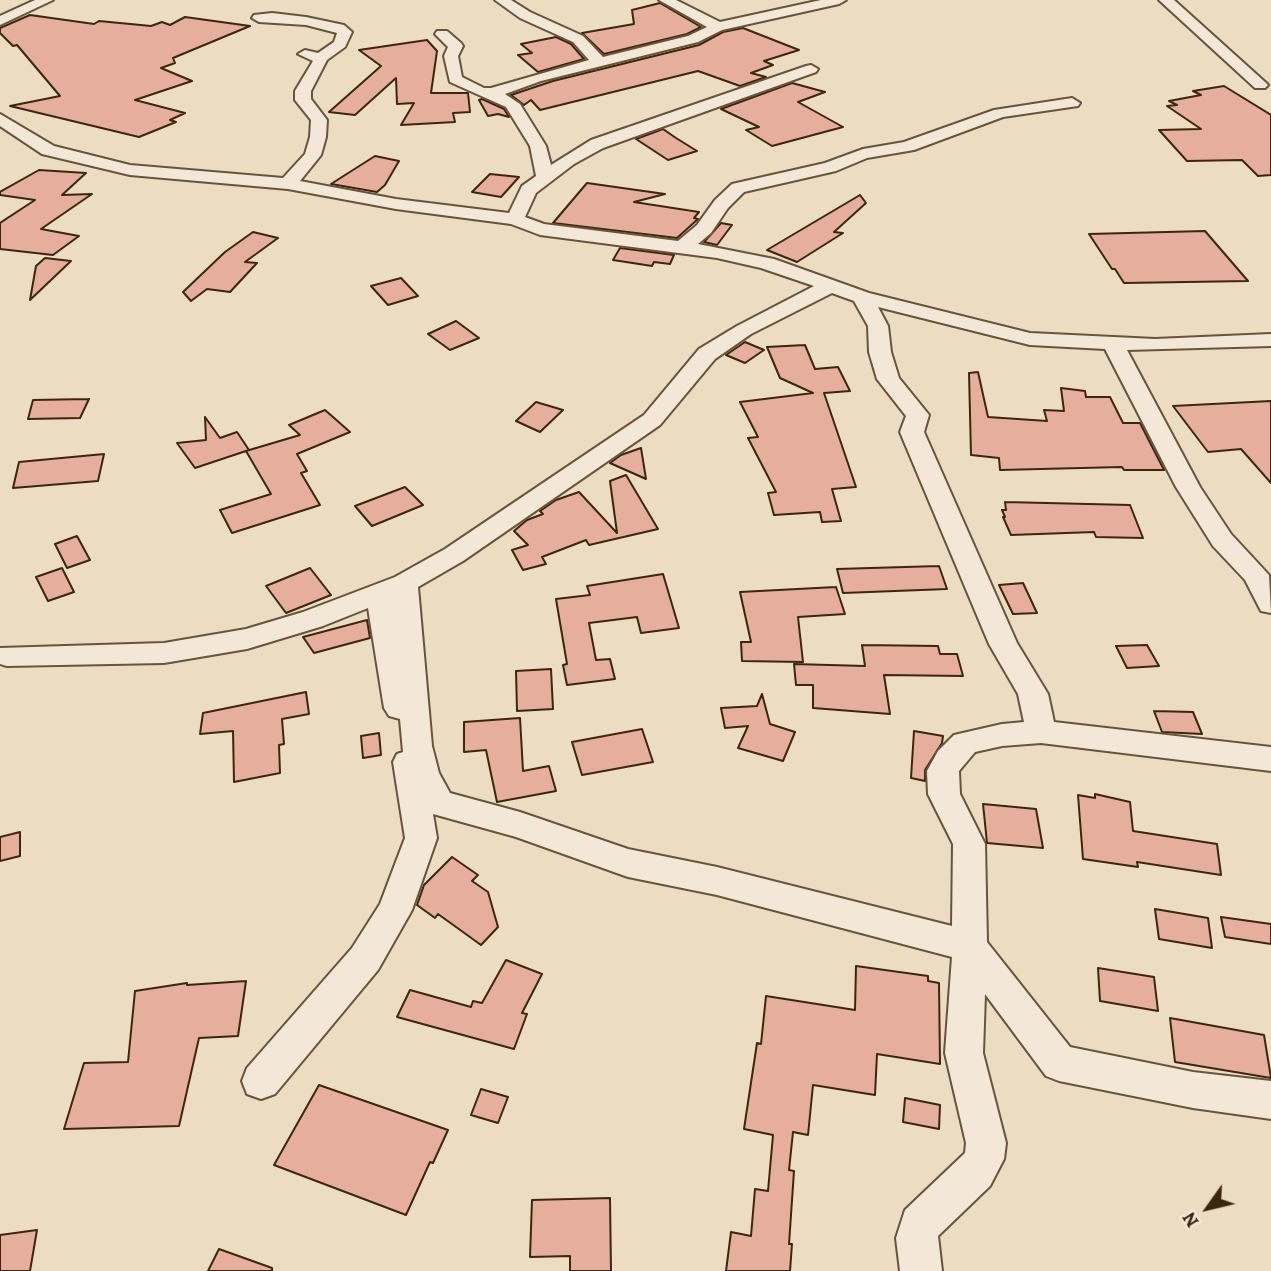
<!DOCTYPE html>
<style>
body{margin:0}
#map{position:relative;width:1271px;height:1271px;overflow:hidden;background:#ecdcc2;font-family:Alegreya,serif}
canvas{display:block}
.north{position:absolute;left:1173px;top:1173px;width:70px;height:70px;-webkit-text-stroke:5px #f3e8d7;paint-order:stroke;rotate:236deg;font-size:19px;font-weight:700;line-height:28px;text-align:center;color:#3c270d}
.north::after{content:'';display:block;margin:auto;width:24px;height:32px;background:#3c270d;clip-path:polygon(50% 0,100% 100%,50% 72%,0 100%)}
</style>
<div id="map">
<canvas width="1271" height="1271"></canvas>
<div class="north">N</div>
</div>
<script>
const context = document.querySelector('canvas').getContext('2d');
context.lineJoin = 'round';
function fill(path, color) { context.fillStyle = color; context.fill(path, 'evenodd'); }
const toPath = rows => new Path2D(rows.map(r => 'M' + r).join(''));
function trace(path, color, width, dash) { context.strokeStyle = color; context.lineWidth = width; context.lineCap = dash ? 'butt' : 'round'; context.setLineDash(dash || []); context.stroke(path); }
const building = toPath([
 [660,3,701,27,687,34,604,54,582,33,634,24,632,10,660,3],
 [30,15,94,24,99,21,151,26,162,22,170,25,185,17,250,26,173,58,175,63,161,68,192,81,135,100,185,113,170,120,176,122,139,137,10,106,60,96,17,45,13,46,0,33,0,28,30,15],
 [743,28,799,50,764,61,773,65,751,73,766,77,740,86,698,71,540,110,531,100,524,105,511,95,553,81,699,45,723,32,743,28],
 [556,37,571,44,584,59,538,72,518,55,532,53,521,44,556,37],
 [427,40,437,51,431,93,468,93,470,112,453,113,455,122,401,125,414,103,397,104,396,78,355,115,329,112,381,66,359,50,427,40],
 [792,83,825,92,798,102,843,127,772,146,746,130,759,127,721,109,792,83],
 [1224,86,1271,115,1271,175,1258,176,1242,160,1187,161,1159,130,1201,129,1167,106,1177,105,1169,101,1201,95,1193,91,1224,86],
 [482,99,504,109,509,117,498,114,488,116,479,100,482,99],
 [663,129,676,138,697,151,668,160,636,139,663,129],
 [375,156,399,161,385,185,377,192,331,184,375,156],
 [39,170,86,173,62,195,92,194,41,229,79,236,53,255,0,249,0,223,35,200,0,195,0,192,39,170],
 [490,174,519,177,501,197,472,192,490,174],
 [587,183,665,194,634,202,699,212,694,218,698,219,677,238,553,223,587,183],
 [860,195,866,203,834,232,843,233,797,262,767,250,860,195],
 [721,223,732,225,717,245,704,242,721,223],
 [1205,231,1248,281,1124,283,1115,269,1112,269,1089,234,1205,231],
 [253,232,278,238,245,262,257,263,230,292,207,289,191,301,183,292,225,252,253,232],
 [620,248,674,255,670,264,654,262,652,266,613,260,620,248],
 [45,258,71,261,30,300,36,266,45,258],
 [401,278,418,296,388,305,371,286,401,278],
 [456,321,479,338,450,350,428,334,456,321],
 [745,342,764,350,745,363,726,355,745,342],
 [805,345,815,369,838,367,850,391,824,393,856,487,832,489,841,521,822,522,820,512,774,515,768,493,776,492,748,438,758,437,740,402,813,393,780,378,767,347,805,345],
 [978,372,988,417,1047,421,1044,410,1064,411,1061,388,1085,391,1086,397,1110,397,1123,423,1140,423,1164,470,1124,470,1122,467,1000,470,999,458,971,455,969,373,978,372],
 [89,399,80,418,28,419,33,400,89,399],
 [1271,401,1271,483,1241,449,1208,452,1173,406,1271,401],
 [536,402,563,410,540,432,516,421,536,402],
 [325,410,350,432,297,454,307,471,301,473,320,505,232,533,220,510,271,494,246,451,300,435,289,425,325,410],
 [205,417,220,438,237,432,249,450,195,468,177,443,206,440,205,417],
 [641,448,646,479,610,463,621,455,641,448],
 [104,454,98,481,13,488,19,462,104,454],
 [626,475,658,529,589,545,586,540,542,557,546,564,523,570,512,550,528,545,514,531,527,520,543,514,540,511,556,500,579,492,617,533,610,481,626,475],
 [405,487,423,505,372,526,355,506,405,487],
 [1005,502,1130,505,1143,538,1096,537,1094,532,1011,535,1003,517,1005,517,1002,510,1006,510,1005,502],
 [77,536,90,560,67,568,55,544,77,536],
 [939,566,947,589,843,593,837,569,939,566],
 [62,568,74,592,48,601,36,577,62,568],
 [310,568,331,595,286,613,266,586,310,568],
 [663,574,679,628,641,633,637,617,589,623,596,660,610,659,615,679,567,685,563,665,567,664,556,599,590,595,587,586,663,574],
 [1023,583,1037,613,1013,614,999,585,1023,583],
 [836,587,845,614,798,617,803,662,742,661,741,642,751,642,740,592,836,587],
 [367,620,370,638,314,653,303,637,367,620],
 [862,645,938,646,940,654,957,654,963,676,884,675,890,714,813,708,813,685,796,685,794,664,865,666,862,645],
 [1147,645,1159,666,1127,668,1116,646,1147,645],
 [551,669,553,709,517,711,516,671,551,669],
 [306,692,309,714,282,719,284,744,279,745,280,773,234,782,233,731,200,734,203,713,306,692],
 [762,694,770,724,795,732,783,761,738,748,748,726,725,728,721,708,757,706,762,694],
 [1154,711,1193,712,1202,734,1162,732,1154,711],
 [520,718,523,771,549,766,556,791,497,802,486,750,464,752,464,722,520,718],
 [642,729,653,762,582,775,572,742,642,729],
 [914,731,943,736,942,743,925,770,925,781,911,778,914,731],
 [379,733,381,755,363,758,361,736,379,733],
 [1095,794,1130,802,1133,831,1217,844,1221,875,1137,862,1138,867,1083,859,1078,795,1095,798,1095,794],
 [983,804,1036,809,1043,848,987,843,983,804],
 [20,832,20,856,0,861,0,837,20,832],
 [452,857,478,875,472,881,488,892,498,927,481,945,438,914,435,918,417,905,424,885,452,857],
 [1155,909,1208,918,1212,948,1159,939,1155,909],
 [1221,917,1271,924,1271,944,1225,937,1221,917],
 [506,960,542,974,522,1013,527,1014,514,1049,397,1017,410,990,471,1007,473,1001,482,1003,506,960],
 [856,966,928,976,928,981,939,983,940,1064,877,1054,875,1095,813,1085,808,1135,793,1132,789,1170,794,1171,789,1244,792,1244,790,1271,726,1271,731,1232,751,1236,755,1189,768,1191,773,1135,744,1129,757,1043,761,1044,766,996,855,1010,856,966],
 [1098,968,1154,977,1158,1011,1100,1001,1098,968],
 [246,981,238,1036,199,1038,179,1126,64,1129,84,1063,128,1062,135,991,187,983,187,985,246,981],
 [1170,1018,1264,1035,1271,1078,1175,1062,1170,1018],
 [319,1085,448,1130,433,1163,430,1162,406,1215,274,1165,319,1085],
 [481,1089,508,1097,498,1123,471,1115,481,1089],
 [905,1098,940,1105,939,1129,903,1122,905,1098],
 [610,1198,611,1271,570,1271,570,1256,530,1257,532,1200,610,1198],
 [37,1230,30,1271,0,1271,0,1235,37,1230],
 [219,1249,272,1268,272,1271,208,1271,219,1249]
]);
fill(building, '#e6af9d');
trace(building, '#3c270d', 2);
const minor = toPath([
 [35,0,53,0,0,25,0,16,35,0],
 [495,0,511,0,530,12,583,36,603,57,688,36,707,27,659,0,676,0,720,22,821,0,846,0,839,4,722,30,698,42,541,81,505,94,520,104,546,146,551,165,591,140,806,66,811,65,818,69,816,72,603,148,574,164,536,193,525,217,544,224,678,241,697,225,715,200,732,184,825,163,863,149,904,142,994,110,1072,98,1080,103,1078,106,1003,117,914,150,867,158,836,171,744,192,728,208,711,233,698,244,774,259,869,293,1030,333,1155,339,1271,334,1271,346,1127,350,1200,487,1231,534,1269,575,1271,613,1261,611,1245,580,1213,546,1176,487,1105,349,1030,345,878,307,888,326,891,352,899,378,929,415,924,432,1017,643,1048,694,1054,722,1271,747,1271,771,1041,743,1002,746,975,752,959,771,960,794,985,844,987,942,1070,1047,1193,1072,1271,1081,1271,1119,1193,1108,1059,1081,1046,1076,985,994,983,1053,1006,1143,1004,1159,990,1186,938,1236,942,1271,900,1271,896,1238,905,1210,965,1153,966,1143,945,1053,952,957,717,895,628,877,516,837,433,814,437,838,412,910,378,970,275,1094,261,1099,247,1094,242,1081,247,1068,352,948,380,904,405,838,393,762,397,754,403,752,400,719,389,716,384,708,368,608,323,626,247,649,164,663,7,666,0,664,0,648,164,643,246,629,303,612,395,577,445,549,644,415,699,349,737,326,814,286,761,268,717,258,540,235,511,224,396,209,288,189,130,175,42,154,0,126,0,114,54,146,130,165,283,178,305,154,310,137,311,120,295,100,295,91,313,61,298,54,305,50,318,53,334,42,337,33,306,25,259,22,252,18,254,15,272,13,306,17,344,25,352,32,345,47,327,60,311,91,311,99,327,120,326,137,321,155,300,181,396,199,509,213,522,186,536,176,530,146,506,107,450,82,444,56,448,47,435,34,437,31,447,31,461,43,463,46,458,56,462,77,484,88,491,88,589,60,573,42,520,18,495,0],
 [832,293,854,301,868,326,869,352,877,379,906,416,900,432,989,644,1018,694,1024,722,1002,724,954,735,938,751,927,771,928,794,953,844,952,926,717,867,628,849,520,812,450,793,439,773,432,746,418,587,463,561,660,425,715,359,751,334,832,293],
 [1159,0,1174,0,1265,82,1268,85,1265,88,1255,88,1159,0]
]);
trace(minor, '#68543a', 4);
fill(minor, '#f3e8d7');
</script>
